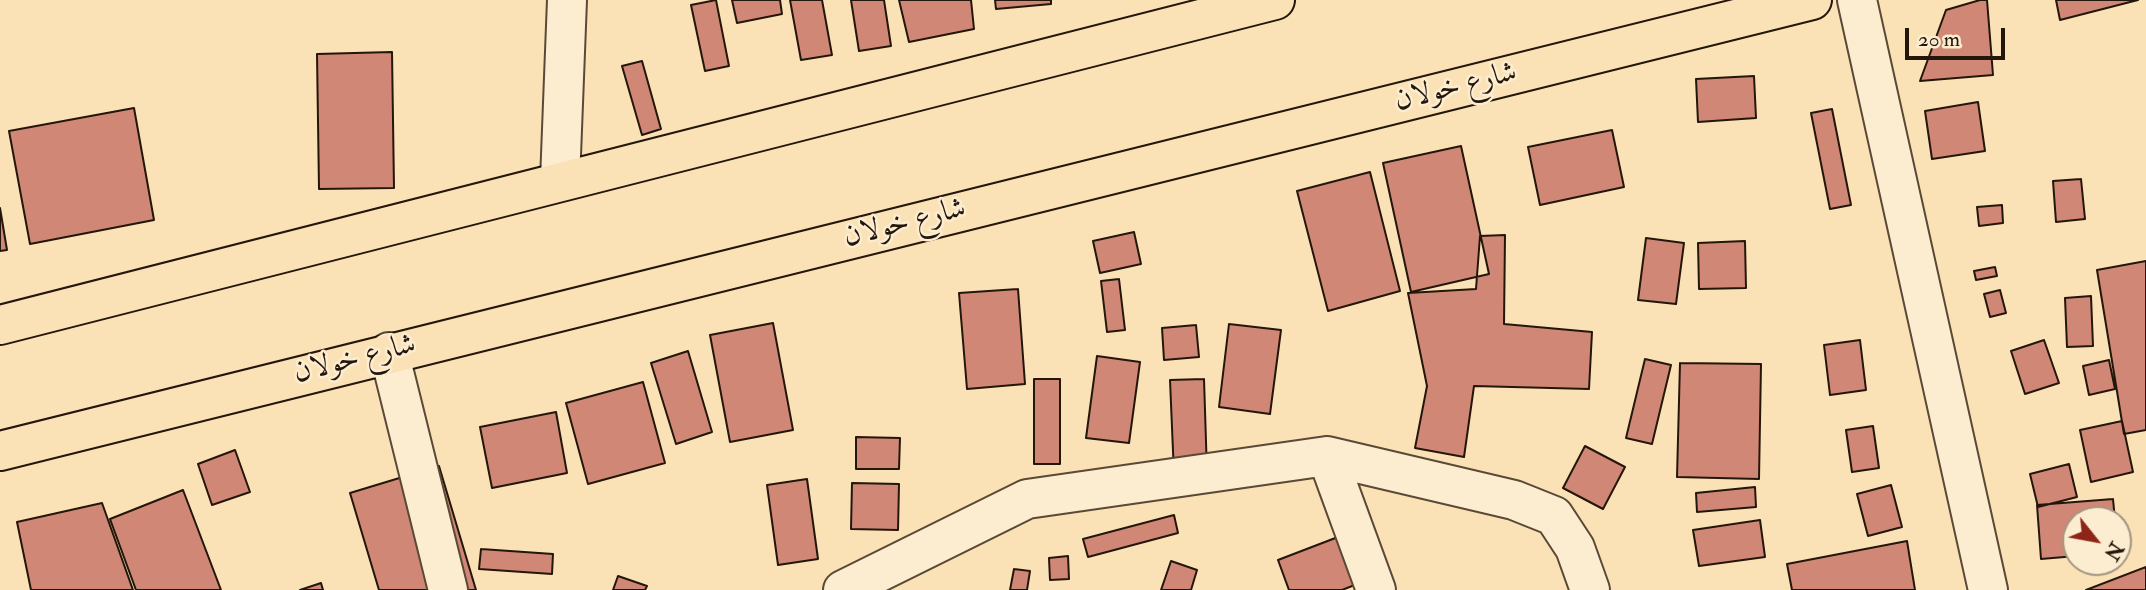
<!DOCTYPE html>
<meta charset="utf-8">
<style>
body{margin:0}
#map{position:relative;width:2146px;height:590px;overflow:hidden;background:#fae1b6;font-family:"IM FELL Double Pica",serif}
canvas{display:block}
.north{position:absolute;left:2062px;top:506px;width:70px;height:70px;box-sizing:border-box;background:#fcecd0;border:2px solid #a59681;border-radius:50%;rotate:121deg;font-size:19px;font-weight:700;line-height:28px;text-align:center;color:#23160b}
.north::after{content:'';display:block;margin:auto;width:24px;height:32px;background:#8f2418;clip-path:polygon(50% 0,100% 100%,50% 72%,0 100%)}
.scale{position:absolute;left:1905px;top:28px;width:100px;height:32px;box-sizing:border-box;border:4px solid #23160b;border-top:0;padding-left:9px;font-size:21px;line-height:24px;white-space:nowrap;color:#23160b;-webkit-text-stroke:5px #fcecd0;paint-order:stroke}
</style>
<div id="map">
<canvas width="2146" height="590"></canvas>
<div class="north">N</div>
<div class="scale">20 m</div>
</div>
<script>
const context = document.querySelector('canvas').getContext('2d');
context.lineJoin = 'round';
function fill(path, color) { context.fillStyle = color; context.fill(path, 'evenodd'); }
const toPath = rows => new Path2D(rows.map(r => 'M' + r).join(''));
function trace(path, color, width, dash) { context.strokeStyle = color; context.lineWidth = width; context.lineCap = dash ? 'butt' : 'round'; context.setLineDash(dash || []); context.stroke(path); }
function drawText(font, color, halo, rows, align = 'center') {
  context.font = font + ' "IM FELL Double Pica",Amiri,serif'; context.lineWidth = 5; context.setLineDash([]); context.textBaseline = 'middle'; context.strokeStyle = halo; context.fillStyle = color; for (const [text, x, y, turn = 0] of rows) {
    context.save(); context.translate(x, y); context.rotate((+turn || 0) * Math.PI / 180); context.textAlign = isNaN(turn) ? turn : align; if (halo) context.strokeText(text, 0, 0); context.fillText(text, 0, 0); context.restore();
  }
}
const building = toPath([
 [716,0,729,66,705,71,691,5,716,0],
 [732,0,780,0,782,14,737,23,732,0],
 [790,0,822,0,832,55,801,60,790,0],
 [851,0,884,0,891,46,859,51,851,0],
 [899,0,971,0,974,29,909,42,899,0],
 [995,0,1051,0,1051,4,996,9,995,0],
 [1980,0,1987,0,1993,75,1920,81,1946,10,1980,0],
 [2056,0,2138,0,2060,20,2056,0],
 [392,52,394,188,319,189,317,54,392,52],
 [642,61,661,129,642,135,622,66,642,61],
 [1754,76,1756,118,1698,122,1696,79,1754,76],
 [1978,102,1985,151,1932,159,1925,111,1978,102],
 [134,108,154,220,30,244,9,131,134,108],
 [1832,109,1851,205,1830,209,1811,113,1832,109],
 [1612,130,1624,187,1540,205,1528,147,1612,130],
 [1461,146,1489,274,1411,292,1383,163,1461,146],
 [1370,172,1400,291,1328,311,1297,191,1370,172],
 [2081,179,2085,219,2056,222,2053,181,2081,179],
 [2002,205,2003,223,1979,226,1977,207,2002,205],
 [0,208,7,250,0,251,0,208],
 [1134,232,1141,264,1100,273,1093,241,1134,232],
 [1505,235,1504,324,1592,332,1589,389,1474,386,1464,457,1415,448,1427,386,1408,293,1476,289,1480,236,1505,235],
 [1646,238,1684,243,1676,304,1638,300,1646,238],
 [1745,241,1746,288,1699,289,1698,243,1745,241],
 [2146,261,2146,430,2124,434,2097,270,2146,261],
 [1995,267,1997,276,1976,280,1974,271,1995,267],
 [1119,279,1125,330,1107,332,1101,281,1119,279],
 [1018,289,1025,384,967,389,959,293,1018,289],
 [2000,290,2006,313,1990,317,1984,294,2000,290],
 [2091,296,2093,346,2067,347,2065,298,2091,296],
 [773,323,793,430,730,442,710,335,773,323],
 [1229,324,1281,330,1270,414,1219,407,1229,324],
 [1196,325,1199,357,1164,360,1162,328,1196,325],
 [1860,340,1866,390,1830,395,1824,345,1860,340],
 [2044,340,2059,383,2025,394,2011,351,2044,340],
 [688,351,712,432,676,444,651,363,688,351],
 [1097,356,1140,362,1129,443,1086,438,1097,356],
 [1645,359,1671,365,1652,444,1626,438,1645,359],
 [2109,360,2115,389,2089,395,2083,366,2109,360],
 [1680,363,1761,364,1759,479,1677,477,1680,363],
 [1034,379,1060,379,1060,464,1034,464,1034,379],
 [1204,379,1207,473,1174,475,1170,380,1204,379],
 [643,382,665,463,588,484,566,403,643,382],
 [556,412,567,473,492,488,480,427,556,412],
 [2122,421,2133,472,2091,482,2080,430,2122,421],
 [1873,426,1879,468,1852,472,1846,430,1873,426],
 [856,437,900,438,899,469,856,469,856,437],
 [1585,446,1625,467,1603,509,1563,488,1585,446],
 [235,450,250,492,212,505,198,464,235,450],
 [2069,464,2077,497,2038,507,2030,474,2069,464],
 [439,466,476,590,379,590,350,493,439,466],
 [807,479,818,559,778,565,767,485,807,479],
 [852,483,899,484,898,530,851,529,852,483],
 [1891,485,1902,527,1868,536,1857,494,1891,485],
 [1755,487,1756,507,1697,512,1696,493,1755,487],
 [183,490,221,590,136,590,110,519,183,490],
 [2113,499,2115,520,2076,520,2076,556,2041,559,2037,505,2113,499],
 [102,503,133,590,31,590,17,522,102,503],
 [1174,515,1178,533,1088,557,1083,539,1174,515],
 [1760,520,1765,557,1699,566,1693,530,1760,520],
 [1351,532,1370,579,1342,590,1289,590,1278,560,1351,532],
 [1907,541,1915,590,1792,590,1787,564,1907,541],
 [481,549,553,554,552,574,479,569,481,549],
 [1068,556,1069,579,1050,580,1049,558,1068,556],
 [1171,561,1197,570,1191,590,1161,590,1171,561],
 [2146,567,2146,590,2086,590,2146,567],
 [1014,569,1030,571,1027,590,1010,590,1014,569],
 [618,576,647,586,645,590,613,590,618,576],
 [321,583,323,590,300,590,321,583]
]);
fill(building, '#d18775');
trace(building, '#23160b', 2);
const minor = toPath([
 [1857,0,1988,590],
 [560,181,567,0],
 [389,352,448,590],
 [1327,456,1376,590],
 [843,590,1027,499,1327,456,1514,500,1554,516,1575,548,1590,590]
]);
const major = toPath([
 [0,325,1275,0],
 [0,451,1812,0]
]);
trace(minor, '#594936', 42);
trace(major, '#23160b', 42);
trace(minor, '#fcecd0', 38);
trace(major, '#fae1b6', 38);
drawText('30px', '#23160b', '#fcecd0', [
 ["شارع خولان",1456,88,-14],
 ["شارع خولان",905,224,-14],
 ["شارع خولان",355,360,-14]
]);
</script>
